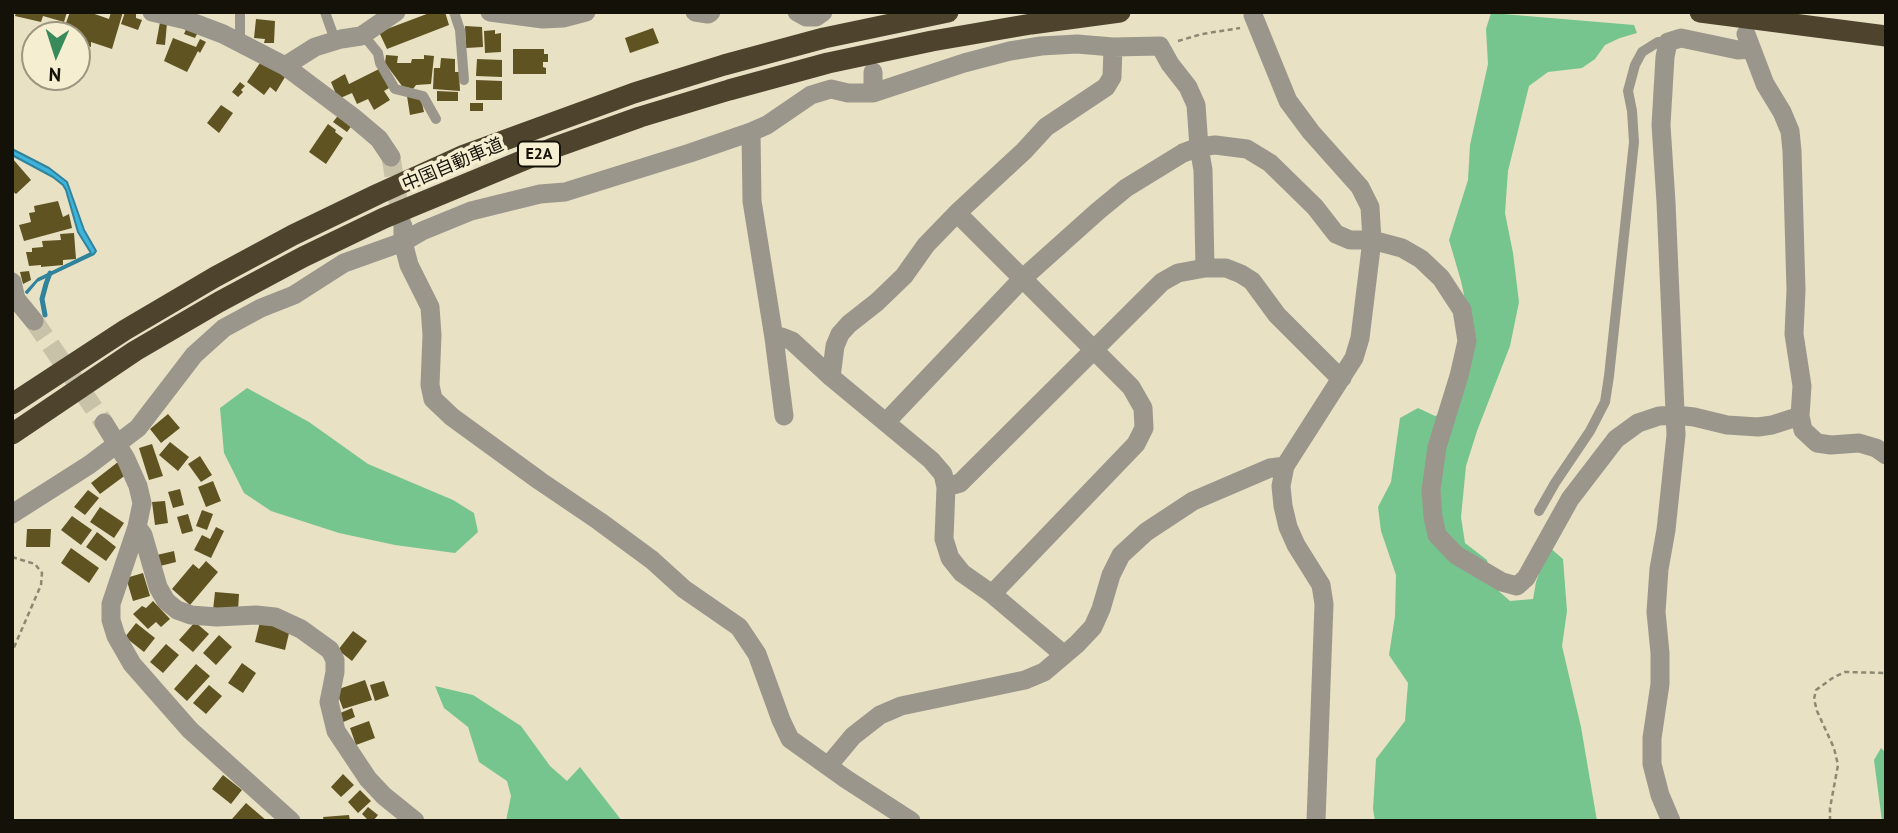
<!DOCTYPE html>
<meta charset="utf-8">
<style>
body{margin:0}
#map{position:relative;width:1898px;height:833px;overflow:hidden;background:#e8e1c4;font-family:"PT Sans",sans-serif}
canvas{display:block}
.frame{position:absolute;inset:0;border:14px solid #141208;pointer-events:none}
.north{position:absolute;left:21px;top:21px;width:70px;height:70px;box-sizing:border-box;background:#f6eed1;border:2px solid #9c9681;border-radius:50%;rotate:183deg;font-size:19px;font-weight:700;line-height:28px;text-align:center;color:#141208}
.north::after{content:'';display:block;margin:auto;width:24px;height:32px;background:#398a5b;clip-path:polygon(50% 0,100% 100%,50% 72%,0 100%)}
</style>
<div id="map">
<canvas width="1898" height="833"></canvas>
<div class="frame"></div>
<div class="north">N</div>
</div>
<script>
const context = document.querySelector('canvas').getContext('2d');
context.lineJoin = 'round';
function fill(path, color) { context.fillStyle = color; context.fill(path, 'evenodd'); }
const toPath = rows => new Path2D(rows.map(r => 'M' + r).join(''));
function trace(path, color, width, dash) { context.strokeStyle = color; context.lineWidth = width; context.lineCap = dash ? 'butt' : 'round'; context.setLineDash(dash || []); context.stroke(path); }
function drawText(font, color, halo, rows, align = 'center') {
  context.font = font + ' "PT Sans","Noto Sans JP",sans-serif'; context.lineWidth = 7; context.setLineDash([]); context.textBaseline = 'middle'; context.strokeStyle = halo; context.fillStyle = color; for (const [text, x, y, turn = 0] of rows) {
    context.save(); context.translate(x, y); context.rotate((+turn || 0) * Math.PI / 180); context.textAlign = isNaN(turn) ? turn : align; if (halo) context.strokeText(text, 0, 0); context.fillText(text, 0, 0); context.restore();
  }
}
fill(toPath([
 [1491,13,1634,25,1637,33,1620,38,1605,45,1595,59,1582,68,1548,72,1529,86,1508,171,1505,213,1513,253,1519,302,1510,346,1477,431,1466,466,1461,517,1465,543,1487,560,1493,586,1510,601,1533,599,1536,582,1549,547,1563,559,1567,611,1562,646,1581,727,1597,821,1375,821,1373,809,1376,759,1405,721,1408,683,1389,655,1395,616,1396,575,1381,531,1378,507,1391,482,1400,418,1418,408,1435,416,1453,409,1470,323,1461,281,1449,240,1468,180,1470,145,1488,64,1486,29],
 [247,388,309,422,368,464,453,500,474,513,478,532,455,553,395,545,339,533,271,511,244,493,224,453,220,408],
 [435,686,473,695,521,726,550,766,567,781,580,767,622,821,506,821,511,796,507,781,479,762,468,727,444,708],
 [1881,748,1886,753,1886,821,1882,821,1874,760]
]), '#76c58f');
const water = toPath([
 [12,149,49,168,67,182,84,230,96,251,94,254,37,281,27,293,26,292,38,279,91,253,78,232,66,190,63,185,53,177,12,155,12,149]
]);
fill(water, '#3eb4db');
trace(water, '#31839c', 2);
trace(toPath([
 [45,315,42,299,46,284,50,273]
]), '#31839c', 5);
fill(toPath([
 [16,12,67,12,64,22,43,16,41,22,15,16],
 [70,12,89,12,109,19,111,12,123,12,112,49,91,42,91,47,77,42,77,35,63,31],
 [125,12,136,14,136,18,142,20,138,30,121,24],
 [432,12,445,12,449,25,387,49,379,32],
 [256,19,275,21,274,43,264,43,265,39,254,38],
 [160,22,167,23,165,45,156,44],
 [465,26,482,27,483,47,466,48],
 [187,27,198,32,195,38,184,34],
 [653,28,659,43,630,53,625,38],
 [495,30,495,34,501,33,501,52,485,53,484,31],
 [173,38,196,47,200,39,206,42,200,53,198,51,187,72,164,61],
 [513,49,544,49,544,54,548,54,548,62,543,62,543,67,546,68,546,74,513,74],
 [386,55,398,56,397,63,411,63,412,59,424,59,424,55,434,56,431,84,416,85,413,89,402,86,385,63],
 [441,58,455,59,455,72,459,72,460,91,433,89,434,68,440,68],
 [477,59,502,60,502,77,476,76],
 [262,60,285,77,276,92,270,87,264,95,247,82],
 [379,69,389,88,384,91,390,100,374,110,368,99,357,104,352,93,338,99,331,82,345,74,349,84],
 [476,80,502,81,502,100,476,100],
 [240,82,245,86,241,90,243,92,238,97,232,92],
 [437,91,458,92,458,101,437,101],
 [407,96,421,99,424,112,410,115],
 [470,103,483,103,483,111,470,111],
 [221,105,233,113,219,133,207,123],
 [340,113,353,124,347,132,333,122],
 [328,124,336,130,335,132,343,138,326,164,309,152],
 [12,158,31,180,16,194,12,191],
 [58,201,63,217,69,214,72,228,24,241,19,225,31,222,29,213,35,212,34,206],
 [74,233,76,259,63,260,63,265,41,267,41,265,29,266,26,252,32,252,32,248,43,247,42,241,61,240,60,234],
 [29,271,31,280,23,284,20,272],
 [168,414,180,428,161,443,150,429],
 [170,442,189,457,178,471,159,455],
 [152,444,163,476,149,480,139,448],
 [200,456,212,475,201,482,188,464],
 [118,462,127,474,100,494,91,483],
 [213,481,221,501,206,507,198,487],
 [180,489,184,505,173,508,168,492],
 [88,490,99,498,85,515,74,507],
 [165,501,168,523,155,525,152,502],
 [100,507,124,523,114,538,90,522],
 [202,510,213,514,207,530,196,526],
 [188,514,193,531,182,534,177,517],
 [72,516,92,530,81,545,61,530],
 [216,527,224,531,211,558,194,550,202,535,210,539],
 [27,529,51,529,50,547,26,547],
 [97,532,116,547,106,561,86,547],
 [71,548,99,568,89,583,61,563],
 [174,551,176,562,160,566,157,555],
 [206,561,218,572,190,605,172,589,193,564,199,569],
 [143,573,150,596,133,601,126,578],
 [215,592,239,594,238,611,213,610],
 [153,601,170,619,161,627,156,622,148,629,133,614,142,606,146,608],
 [195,622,209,634,193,652,179,640],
 [260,622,290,629,285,650,255,642],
 [136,623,155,638,144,652,125,637],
 [353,631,367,641,352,661,338,650],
 [219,635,232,647,216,665,203,653],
 [166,644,179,655,163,673,150,662],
 [242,663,256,673,243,693,228,683],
 [196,664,210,676,187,701,174,689],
 [365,680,372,700,343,709,336,690],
 [384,681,389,696,375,701,370,685],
 [209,685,222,696,206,714,193,703],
 [352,708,355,717,341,723,338,714],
 [369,721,375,738,356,745,350,728],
 [343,774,354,785,341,797,331,787],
 [223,775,242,790,231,804,212,789],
 [360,790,371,801,358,813,348,802],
 [246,803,267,821,234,821,232,819],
 [368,807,378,815,373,821,369,821,362,814],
 [349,815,350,821,324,821,323,817]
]), '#5f5321');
trace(toPath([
 [391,157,402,225],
 [34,321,104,423]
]), '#c8c2a8', 19, [19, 10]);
trace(toPath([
 [1178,41,1202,34,1240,28],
 [12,557,35,564,42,573,41,585,12,652],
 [1830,821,1830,808,1838,765,1834,748,1817,711,1814,699,1816,690,1834,677,1845,672,1886,673]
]), '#8d8873', 2.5, [5, 3.5]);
trace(toPath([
 [325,12,335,40],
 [454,12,460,30,464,80],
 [361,36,369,42,378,53,380,63,395,89,423,96,436,119],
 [240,42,240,12],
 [1539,511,1555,483,1590,431,1605,402,1609,376,1634,142,1632,111,1628,91,1635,65,1642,52,1658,42,1668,42]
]), '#9b968b', 10);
trace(toPath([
 [152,12,186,20,223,34,285,66,353,117,379,139,391,157],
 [490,12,543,19,563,18,586,12],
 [695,12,708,14,711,12],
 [797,12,806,17,816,17,823,12],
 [1253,15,1288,101,1311,132,1360,187,1370,207,1372,240,1360,338,1354,358,1285,466,1281,486,1283,506,1288,527,1296,545,1321,585,1324,604,1316,821],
 [1746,34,1765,84,1782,112,1790,131,1792,151,1796,290,1794,334,1802,386,1800,416,1803,430,1817,443,1831,445,1859,443,1876,448,1886,455],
 [285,66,315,47,341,39,361,36,396,12],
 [873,93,873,72],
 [751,132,752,201,774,338,784,416],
 [957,213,1131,387,1143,408,1144,428,1136,444,992,594],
 [403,226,403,242,409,265,430,307,432,335,430,385,433,399,452,417,540,481,599,521,652,560,684,589,739,627,757,654,781,720,790,739,846,779,911,821],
 [12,282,16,299,34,321],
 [774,338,782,337,792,341,831,377,931,460,943,474,946,487,944,539,950,558,962,573,992,594,1063,654],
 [831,377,835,346,840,334,849,324,877,302,904,276,926,245,957,213,1024,151,1046,127,1106,87,1112,77,1113,47],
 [886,422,1022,279,1098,211,1126,188,1183,153,1199,147,1215,145,1247,149,1270,163,1315,207,1336,234,1350,240,1372,240,1402,248,1421,259,1441,278,1462,310,1467,341,1459,376,1437,447,1431,490,1433,517,1437,535,1456,555,1502,582,1517,586,1526,578,1570,499,1616,439,1638,423,1659,416,1676,415,1694,417,1727,425,1758,427,1772,425,1800,416],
 [104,423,126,459,138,486,142,503,137,527,143,535,158,587,166,601,177,610,191,615,217,617,256,615,275,617,301,629,330,650,335,660,335,672,329,702,336,731,368,779,384,796,415,821],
 [946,487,960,483,1162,282,1178,273,1205,268,1226,268,1241,274,1252,281,1277,315,1336,374,1342,378],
 [12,514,89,465,138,428,194,355,224,328,261,308,294,295,344,263,403,242,422,231,471,211,540,194,565,192,690,153,751,132,767,125,811,95,831,89,848,93,873,93,964,63,1010,51,1041,46,1077,44,1113,47,1160,46,1170,64,1188,87,1196,105,1199,147,1203,170,1205,268],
 [137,527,111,604,111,620,116,636,132,664,190,730,291,821],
 [828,766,853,736,880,715,901,706,1025,680,1044,672,1077,644,1093,627,1101,609,1111,575,1121,555,1146,532,1193,501,1270,468,1285,466],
 [1671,821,1660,795,1652,764,1652,738,1660,684,1660,653,1656,612,1659,569,1666,530,1676,435,1666,202,1661,125,1665,57,1668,42,1681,38,1738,50,1751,49]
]), '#9b968b', 19);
trace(toPath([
 [1700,12,1886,36],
 [12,404,125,330,215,277,293,235,378,194,464,155,634,93,724,65,824,38,948,12],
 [12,434,135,351,219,302,303,257,384,218,553,148,640,117,729,90,828,63,932,41,1031,24,1120,12]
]), '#4e442d', 21);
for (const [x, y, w] of [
 [539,154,42]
]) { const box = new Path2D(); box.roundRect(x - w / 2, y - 12.5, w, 25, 5); context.fillStyle = '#f6eed1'; context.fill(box); trace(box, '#141208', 2); }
drawText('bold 16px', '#141208', null, [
 ["E2A",539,154]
]);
drawText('18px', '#141208', '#f6eed1', [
 ["中国自動車道",453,165,-23]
]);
</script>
